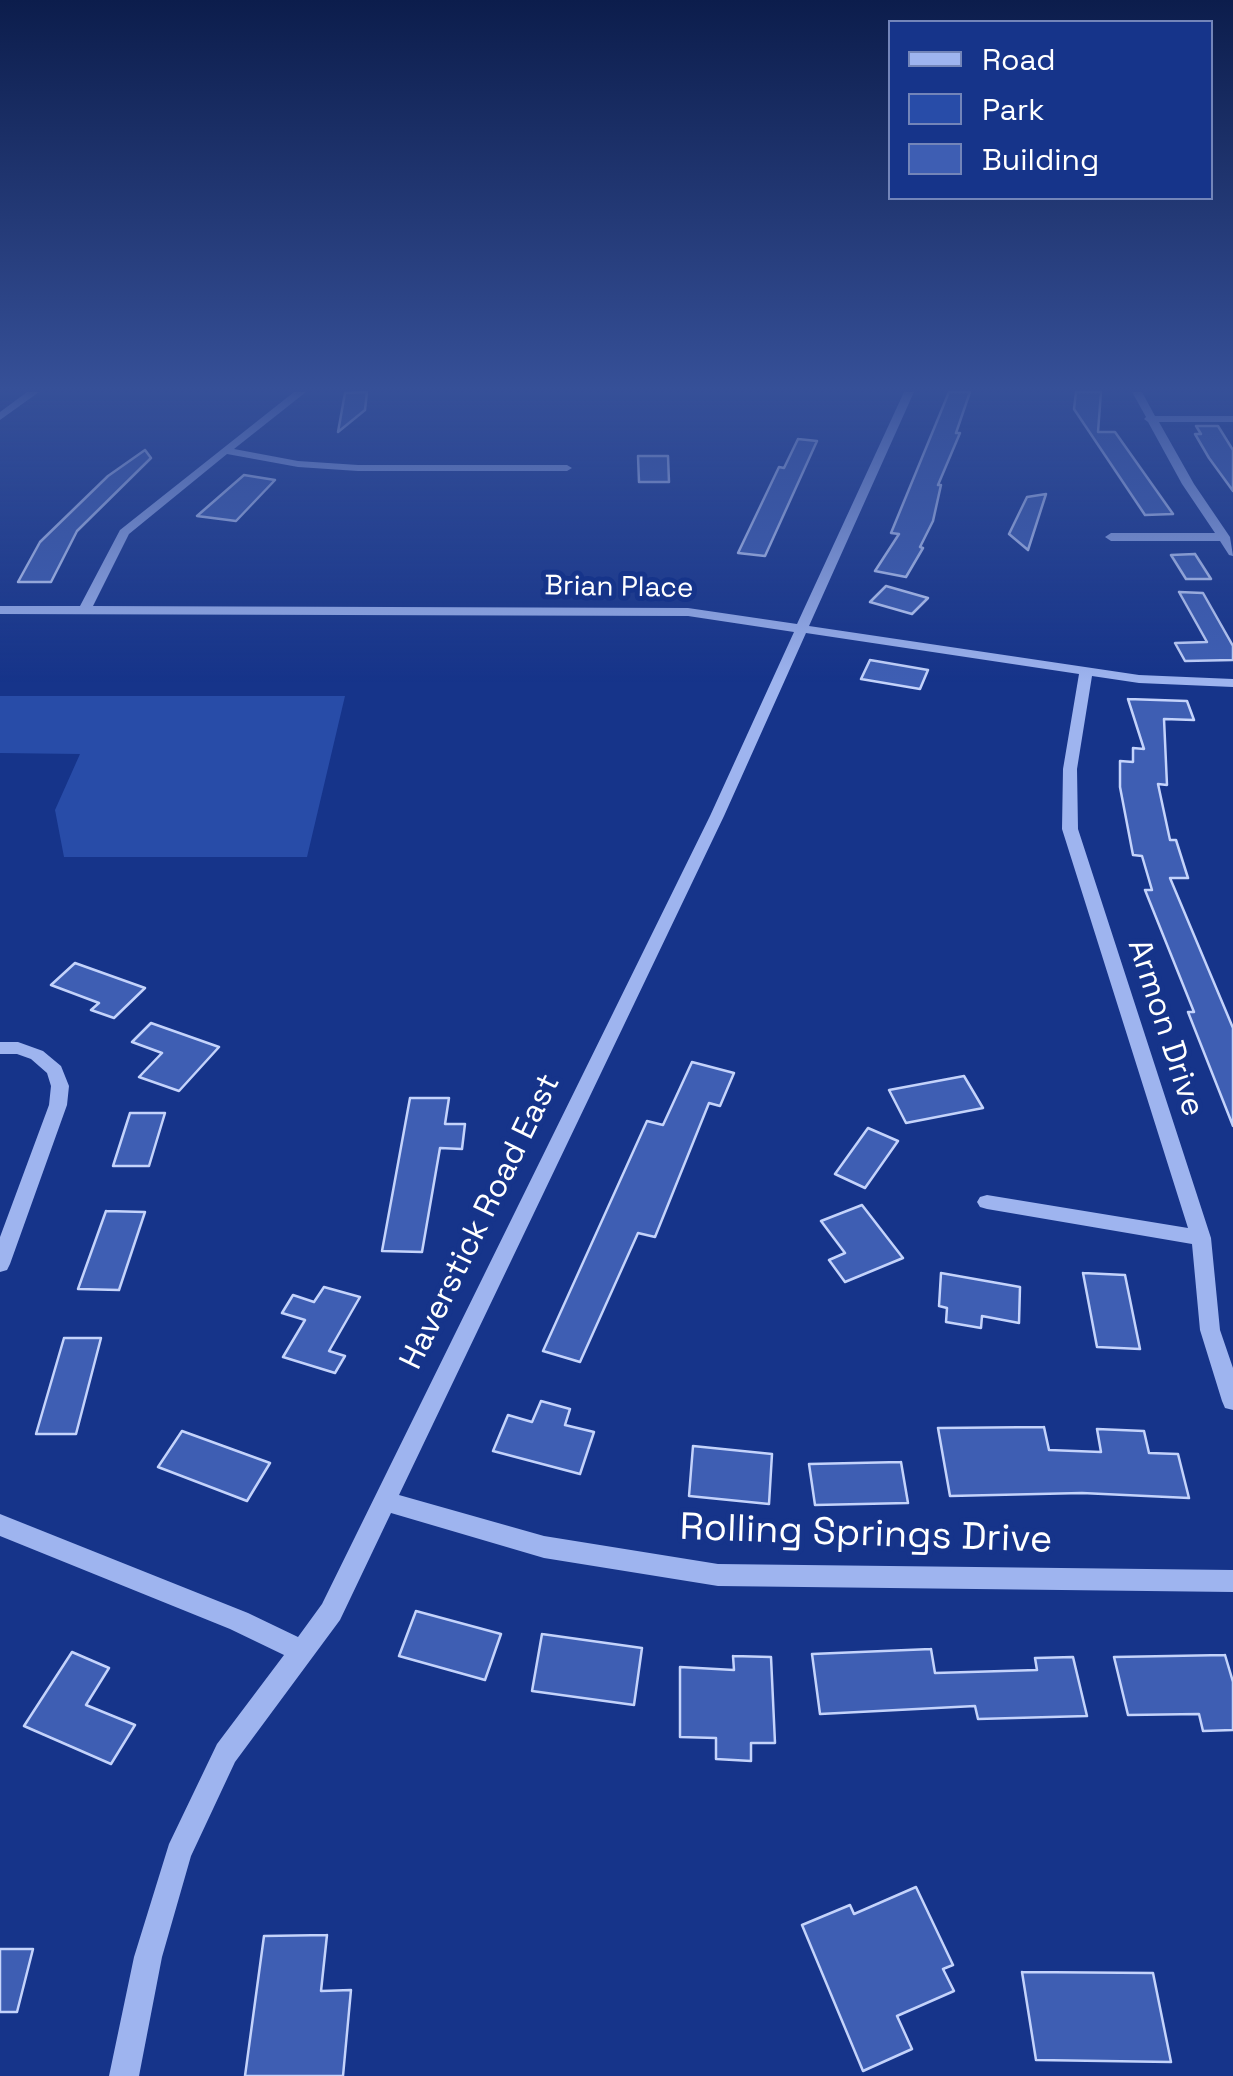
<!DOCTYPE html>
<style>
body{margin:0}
#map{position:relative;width:1233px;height:2076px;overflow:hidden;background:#16348a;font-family:"Space Grotesk",sans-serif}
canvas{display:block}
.legend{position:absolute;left:888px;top:20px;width:325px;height:180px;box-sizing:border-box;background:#16348a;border:2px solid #7385b9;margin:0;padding:12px 18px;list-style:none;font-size:30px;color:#fff}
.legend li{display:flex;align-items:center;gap:20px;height:50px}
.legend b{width:50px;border:2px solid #7385b9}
</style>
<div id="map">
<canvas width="1233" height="2076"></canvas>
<ul class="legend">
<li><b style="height:12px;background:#9eb4ef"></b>Road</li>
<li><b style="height:28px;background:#284ca8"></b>Park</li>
<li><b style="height:28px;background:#3e5eb3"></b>Building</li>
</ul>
</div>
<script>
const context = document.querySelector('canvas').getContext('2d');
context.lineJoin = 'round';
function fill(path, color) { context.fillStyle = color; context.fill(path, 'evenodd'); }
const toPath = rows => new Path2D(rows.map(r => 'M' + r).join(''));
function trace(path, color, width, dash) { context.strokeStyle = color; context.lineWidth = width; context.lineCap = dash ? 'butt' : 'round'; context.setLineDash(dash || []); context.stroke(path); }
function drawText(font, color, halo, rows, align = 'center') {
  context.font = font + ' "Space Grotesk",sans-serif'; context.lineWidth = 10; context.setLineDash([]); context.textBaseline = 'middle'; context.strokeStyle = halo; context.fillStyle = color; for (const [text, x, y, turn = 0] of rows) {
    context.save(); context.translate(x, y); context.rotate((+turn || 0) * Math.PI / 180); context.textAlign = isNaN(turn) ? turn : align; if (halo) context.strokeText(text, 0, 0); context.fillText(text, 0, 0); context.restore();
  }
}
fill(toPath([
 [0,696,345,696,307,857,64,857,55,810,80,754,0,753]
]), '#284ca8');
const building = toPath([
 [367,392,365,410,338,432,345,393,367,392],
 [949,392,970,392,956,433,960,433,938,485,941,485,933,521,920,547,923,548,906,577,875,571,899,534,891,533,949,392],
 [1076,392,1101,392,1098,432,1115,432,1173,514,1145,515,1074,409,1076,392],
 [1196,426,1218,426,1233,450,1233,491,1209,458,1195,434,1201,434,1196,426],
 [798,439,817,441,765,556,738,553,779,467,784,468,798,439],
 [145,450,151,458,77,531,51,582,18,582,40,542,108,476,145,450],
 [638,456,668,456,669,482,639,482,638,456],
 [244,475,275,480,236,521,197,516,244,475],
 [1046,494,1028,550,1009,534,1027,497,1046,494],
 [1195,554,1211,579,1186,579,1171,555,1195,554],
 [886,586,928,598,912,614,870,602,886,586],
 [1179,592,1203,593,1233,646,1233,660,1185,661,1175,643,1207,642,1179,592],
 [870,660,928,670,920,689,861,679,870,660],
 [1128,699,1187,701,1194,720,1164,719,1167,785,1158,784,1170,840,1176,840,1188,878,1170,878,1233,1028,1233,1126,1188,1012,1194,1012,1145,890,1152,890,1142,856,1133,855,1120,787,1120,761,1133,762,1133,748,1144,749,1128,699],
 [75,963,145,988,114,1018,91,1010,99,1003,51,985,75,963],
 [151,1023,219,1047,179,1091,139,1077,162,1053,132,1042,151,1023],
 [692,1062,734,1073,720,1106,709,1103,655,1237,638,1233,580,1362,543,1351,647,1121,663,1125,692,1062],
 [964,1076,983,1108,906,1123,889,1090,964,1076],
 [410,1098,449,1098,445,1124,465,1124,462,1149,440,1148,422,1252,382,1251,410,1098],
 [130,1113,165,1113,149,1166,113,1166,130,1113],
 [868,1128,898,1141,865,1188,835,1174,868,1128],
 [862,1205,903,1258,845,1282,829,1260,845,1253,821,1221,862,1205],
 [106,1211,145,1212,119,1290,78,1289,106,1211],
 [941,1273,1020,1287,1019,1323,982,1316,981,1328,946,1322,947,1308,939,1306,941,1273],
 [1083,1273,1125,1275,1140,1349,1097,1347,1083,1273],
 [324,1287,360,1297,329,1351,345,1356,335,1373,283,1357,305,1320,282,1313,293,1295,314,1302,324,1287],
 [64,1338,101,1338,76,1434,36,1434,64,1338],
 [541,1401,570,1409,565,1425,594,1432,580,1474,493,1451,508,1415,532,1422,541,1401],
 [1044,1427,1049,1450,1101,1452,1097,1429,1144,1431,1149,1453,1178,1454,1189,1498,1082,1493,950,1496,938,1428,1044,1427],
 [182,1431,270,1463,247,1501,158,1467,182,1431],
 [693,1446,772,1454,769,1504,689,1496,693,1446],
 [901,1462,908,1503,815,1505,809,1464,901,1462],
 [416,1611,501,1634,485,1680,399,1656,416,1611],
 [542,1634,642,1648,634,1705,532,1691,542,1634],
 [931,1649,935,1673,1037,1670,1035,1658,1073,1657,1087,1716,978,1719,975,1706,820,1714,812,1654,931,1649],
 [72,1652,109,1668,86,1705,135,1725,111,1764,24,1726,72,1652],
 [1225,1655,1233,1682,1233,1730,1203,1731,1199,1714,1128,1715,1114,1657,1225,1655],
 [733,1656,771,1657,775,1743,751,1743,751,1761,716,1759,716,1738,680,1737,680,1667,734,1670,733,1656],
 [916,1887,953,1965,943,1969,954,1991,897,2016,912,2049,863,2071,802,1925,850,1905,854,1914,916,1887],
 [327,1935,321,1991,351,1990,343,2076,245,2076,264,1936,327,1935],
 [0,1949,33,1949,17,2012,0,2012,0,1949],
 [1022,1972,1153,1973,1171,2062,1036,2060,1022,1972]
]);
fill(building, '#3e5eb3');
trace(building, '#c4d3fb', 2.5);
fill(toPath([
 [27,392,39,392,0,420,0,412,27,392],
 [294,392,306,392,234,449,298,461,358,465,567,465,572,468,567,471,358,471,298,467,227,454,129,534,93,606,688,608,797,624,904,392,914,392,809,626,1139,675,1233,679,1233,687,1139,683,1092,676,1077,769,1078,829,1211,1238,1220,1330,1233,1368,1233,1410,1225,1408,1222,1401,1200,1330,1192,1244,987,1209,980,1207,977,1202,980,1197,987,1195,1188,1228,1062,829,1063,769,1079,674,806,633,724,816,399,1495,544,1536,718,1564,1233,1570,1233,1592,718,1586,544,1558,391,1513,340,1620,235,1762,191,1856,162,1957,139,2076,109,2076,134,1957,169,1844,217,1744,284,1655,230,1629,0,1536,0,1514,248,1613,298,1637,322,1604,710,816,794,632,688,616,0,614,0,606,80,606,120,530,294,392],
 [1132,392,1142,392,1155,416,1233,416,1233,422,1159,422,1194,484,1230,537,1233,556,1229,555,1220,541,1111,541,1105,537,1111,533,1215,533,1182,484,1148,422,1144,419,1146,417,1132,392],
 [0,1042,18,1042,43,1051,61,1066,69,1086,67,1105,10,1264,7,1270,0,1272,0,1237,49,1105,51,1086,47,1073,31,1059,17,1054,0,1054,0,1042]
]), '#9eb4ef');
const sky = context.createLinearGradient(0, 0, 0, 683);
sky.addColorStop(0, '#0c1d4c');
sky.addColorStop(0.57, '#365098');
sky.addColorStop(1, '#36509800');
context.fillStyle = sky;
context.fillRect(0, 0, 1233, 683);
drawText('28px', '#fff', '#16348a', [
 ["Brian Place",619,588,1]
]);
drawText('32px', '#fff', '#16348a', [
 ["Armon Drive",1165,1028,72],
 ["Haverstick Road East",481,1222,-64]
]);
drawText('38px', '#fff', '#16348a', [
 ["Rolling Springs Drive",866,1535,2]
]);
</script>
